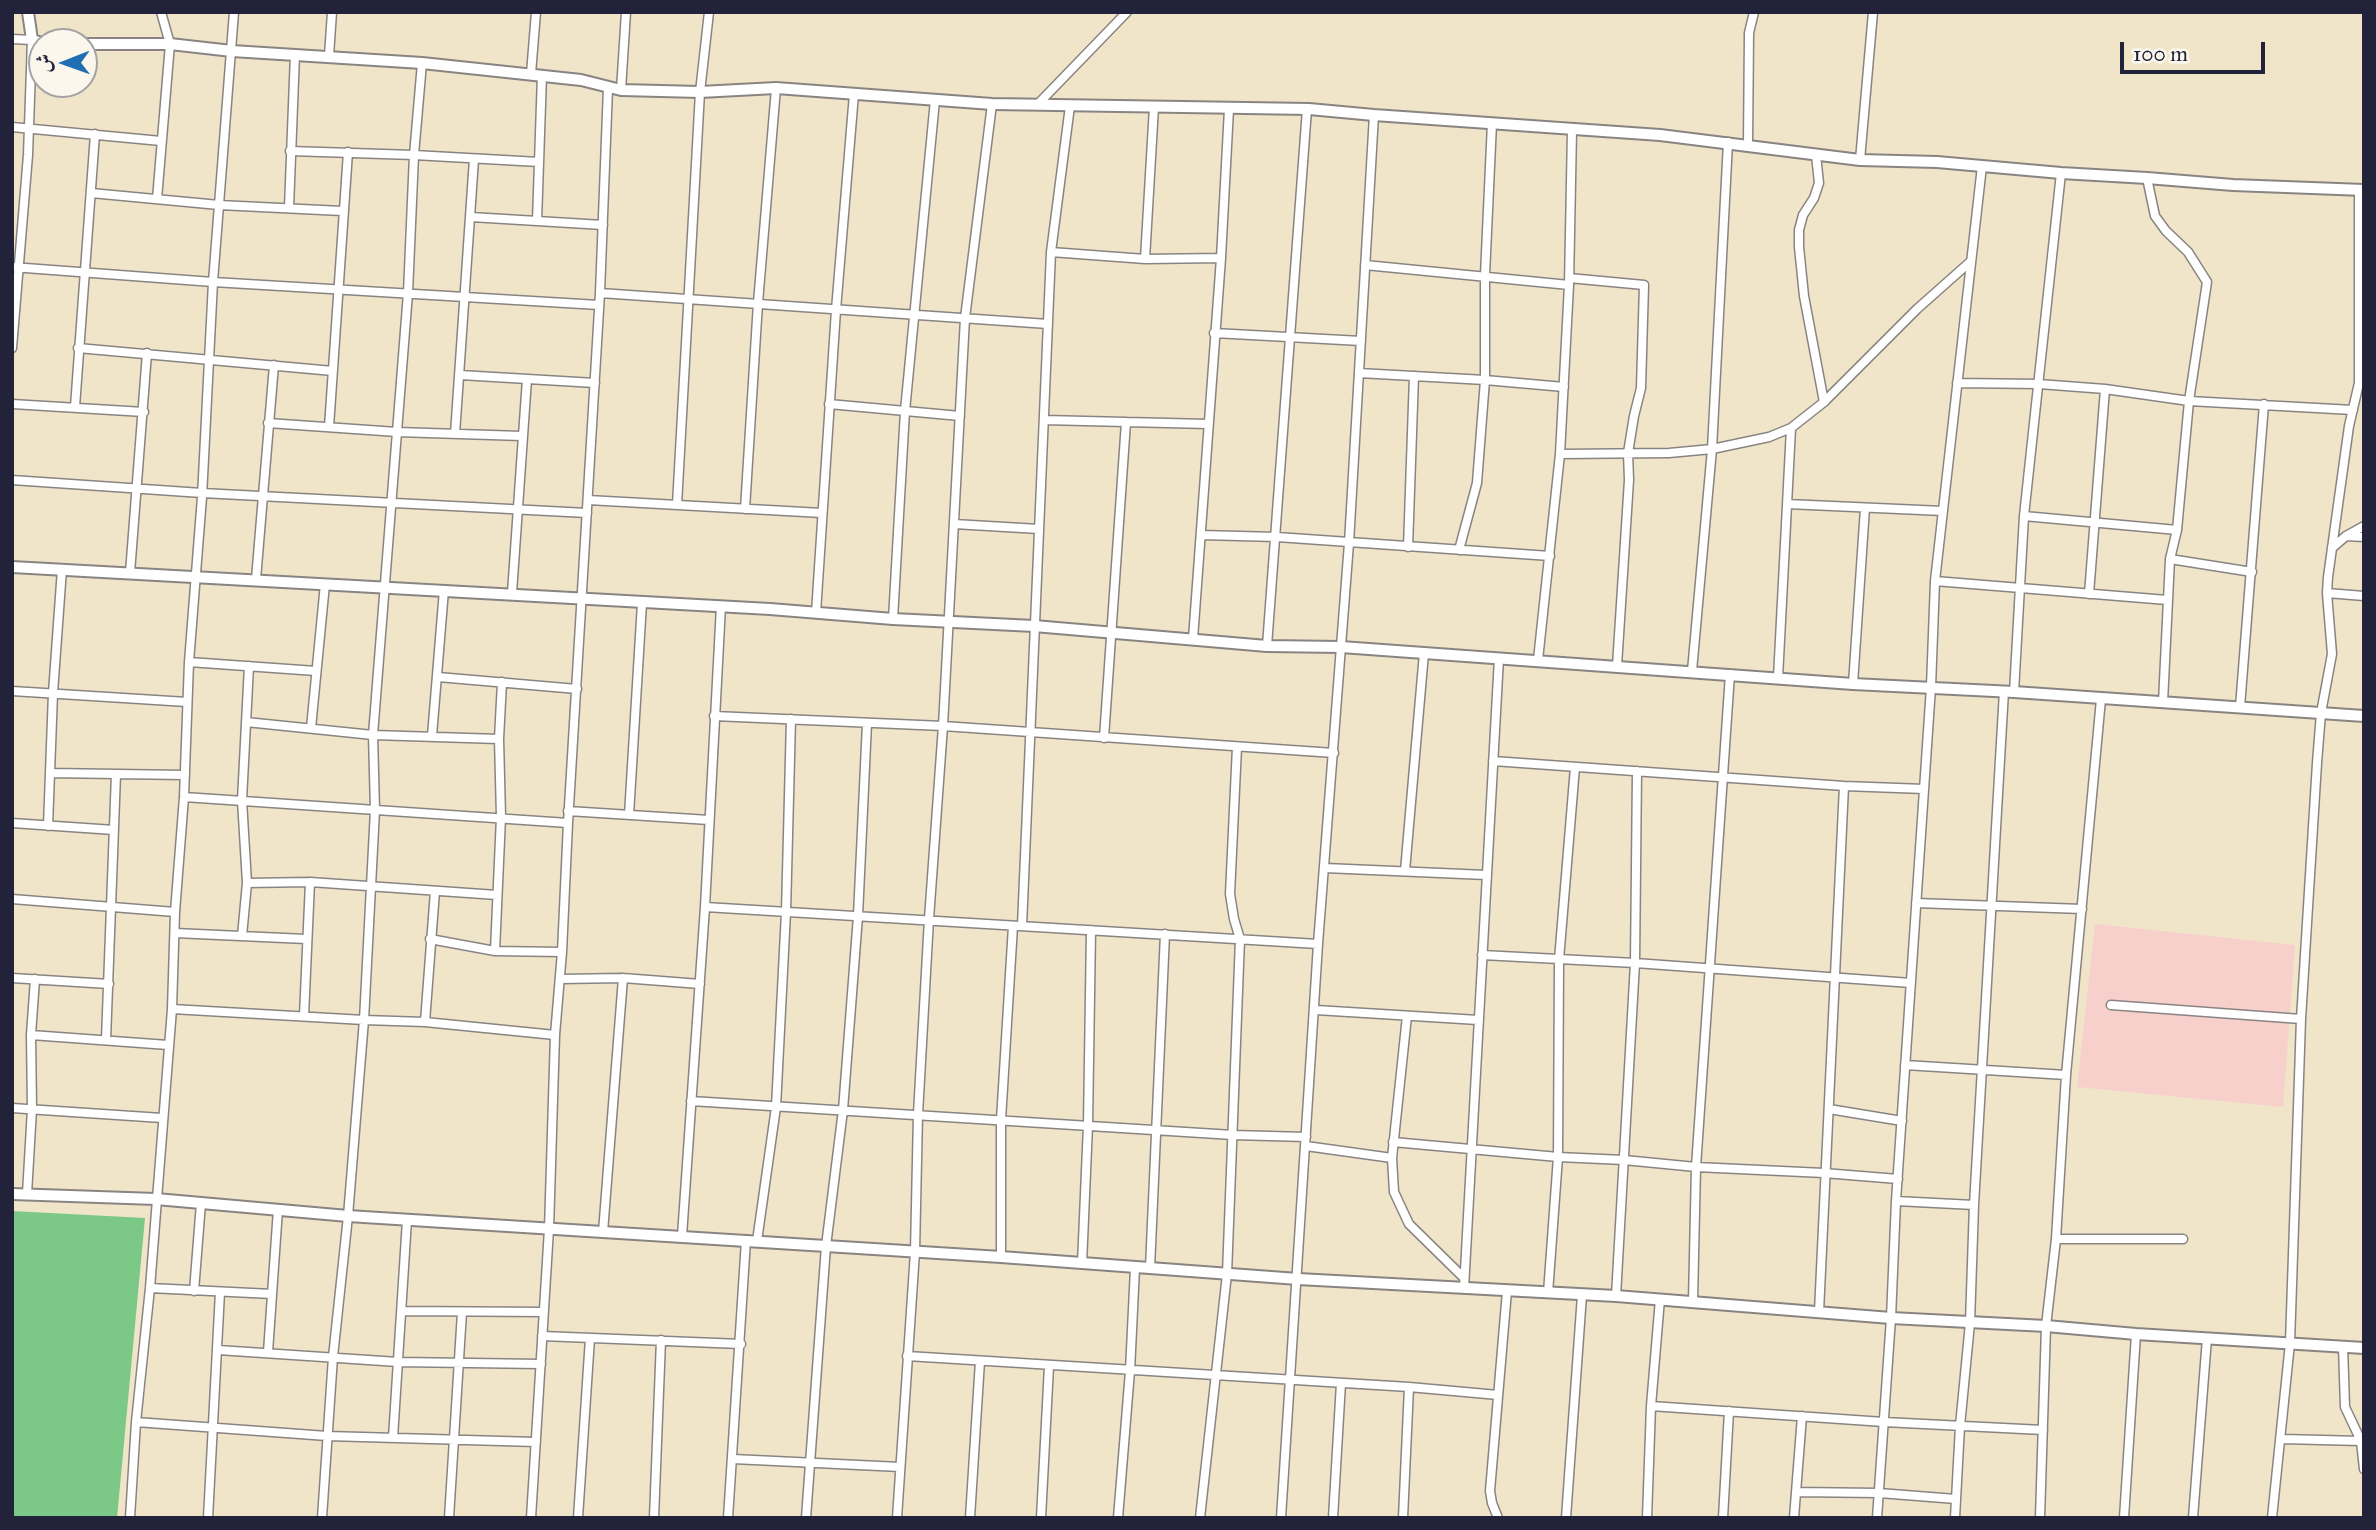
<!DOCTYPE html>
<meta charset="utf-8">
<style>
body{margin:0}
#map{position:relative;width:2376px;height:1530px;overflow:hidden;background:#f0e5c8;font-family:"IM FELL Great Primer",Amiri,serif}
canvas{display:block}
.frame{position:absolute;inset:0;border:14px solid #22223b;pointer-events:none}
.north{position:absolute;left:28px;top:28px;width:70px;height:70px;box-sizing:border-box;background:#fbf7ec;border:2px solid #a4a2a5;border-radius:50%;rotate:269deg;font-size:19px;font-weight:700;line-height:28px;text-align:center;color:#22223b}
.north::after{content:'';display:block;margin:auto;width:24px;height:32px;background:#1f6fb2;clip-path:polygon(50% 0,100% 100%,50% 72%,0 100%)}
.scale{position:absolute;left:2120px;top:42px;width:145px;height:32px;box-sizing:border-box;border:4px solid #22223b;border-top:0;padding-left:9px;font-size:21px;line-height:24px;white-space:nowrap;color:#22223b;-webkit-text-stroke:5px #fbf7ec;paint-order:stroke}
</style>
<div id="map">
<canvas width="2376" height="1530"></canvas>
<div class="frame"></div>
<div class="north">ش</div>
<div class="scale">100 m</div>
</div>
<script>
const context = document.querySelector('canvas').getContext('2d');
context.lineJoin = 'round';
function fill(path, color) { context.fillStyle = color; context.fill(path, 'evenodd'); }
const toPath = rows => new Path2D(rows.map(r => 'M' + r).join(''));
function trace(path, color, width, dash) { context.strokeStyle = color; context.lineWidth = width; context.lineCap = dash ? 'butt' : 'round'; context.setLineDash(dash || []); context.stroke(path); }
fill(toPath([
 [2095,924,2295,945,2283,1107,2077,1087]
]), '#f7d0cc');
fill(toPath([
 [12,1211,145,1218,117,1518,12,1518]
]), '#7bc887');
const minor = toPath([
 [12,39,32,40,28,155,12,348],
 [329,56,332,12],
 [422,63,414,155,408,293,373,735,375,810,364,1020,425,1022,555,1035],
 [531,74,536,12],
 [621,90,626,12],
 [1037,105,1127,12],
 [12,127,161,141],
 [1748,145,1749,33,1754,12],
 [290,151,414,155,539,162],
 [1816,155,1819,183,1814,198,1803,215,1799,230,1799,247,1804,296,1824,402],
 [1860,160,1873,12],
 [2147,178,2155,216,2166,231,2188,252,2207,282,2189,401,2177,530,2170,559,2163,702],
 [91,193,219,205,342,211],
 [157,199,170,44,161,12],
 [289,208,295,54],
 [471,217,603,225],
 [537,221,542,75],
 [1051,252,1145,259,1221,258],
 [1145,259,1154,107],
 [1365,265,1569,285],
 [12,267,213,282,599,305],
 [1569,278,1644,285,1641,388,1634,416,1628,453,1629,480,1617,666],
 [600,293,1048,324],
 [1214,333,1361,341],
 [78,348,333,371],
 [1359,373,1485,380,1564,387],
 [460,375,595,383],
 [1957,383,2039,384,2105,389,2189,401,2353,410],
 [12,404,144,412],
 [829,404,960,416],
 [75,407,95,134],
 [1044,420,1208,424],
 [268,423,397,432,522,436],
 [329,427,348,152],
 [455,434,474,159],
 [1560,454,1669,453,1712,449,1769,437,1791,428,1824,402,1917,309,1970,262],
 [12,480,202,493,587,513],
 [588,500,822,513],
 [1787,504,1943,511],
 [677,505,700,92,709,12],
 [745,509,758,303,776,88],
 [2024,516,2177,530],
 [954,524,1039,529],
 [1201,535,1277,537,1550,556],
 [2346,536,2364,537],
 [1408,547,1414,376],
 [2332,548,2346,536,2364,526],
 [1459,550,1477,483,1485,380,1485,275,1492,123],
 [2170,559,2252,572],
 [130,573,147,353],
 [256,579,274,365],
 [1935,581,2167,600],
 [512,593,527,379],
 [2327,593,2364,596],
 [2089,594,2105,389],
 [816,613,836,310,854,94],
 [893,619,905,411,935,100],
 [1193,639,1221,258,1229,109],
 [1267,646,1307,109],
 [1538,660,1560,454,1569,285,1572,130],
 [189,662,316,671],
 [1692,671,1712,449,1728,142],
 [438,677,577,689],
 [1778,678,1791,428],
 [1853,684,1865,508],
 [12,691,187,702],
 [2014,692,2024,516,2061,173],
 [2240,707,2264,404],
 [714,716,943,726,1334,753],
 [246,722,373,735,499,739],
 [311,728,325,584],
 [432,736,444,590],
 [1104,738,1126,422],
 [1493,761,1844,786,1924,789],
 [50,773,185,775],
 [184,797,568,823],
 [568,811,709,820],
 [629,815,642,603],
 [12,823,114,830],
 [48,826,53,693,62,569],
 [1325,868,1486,875],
 [1405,871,1424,653],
 [247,883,310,882,497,895],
 [12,899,175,912],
 [1916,903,2082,909],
 [705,907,1318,944],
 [1022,926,1051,252,1070,106],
 [175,933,306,939],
 [242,936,247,883,242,800,249,666],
 [430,939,495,951,562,952],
 [495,951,501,817,499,739,502,682],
 [1482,955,1635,963,1911,983],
 [12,978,109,984],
 [561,979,623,978,700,984],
 [2111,1005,2301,1019],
 [172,1009,364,1020,348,1216,333,1357,322,1518],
 [1316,1010,1478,1020],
 [304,1016,310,882],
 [1407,1016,1392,1158,1394,1192,1409,1224,1463,1277],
 [425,1022,435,891],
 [31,1035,168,1045],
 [106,1040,116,774],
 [1905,1065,2066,1075],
 [691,1101,1233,1135,1306,1137],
 [12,1108,162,1118],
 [1829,1109,1902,1121],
 [1393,1142,1558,1157,1624,1160,1696,1167,1824,1173,1898,1179],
 [1306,1146,1392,1158],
 [27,1194,32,1109,31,1035,35,979],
 [1896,1201,1974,1205],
 [603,1232,623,978],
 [682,1236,705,907,721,606],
 [2056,1239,2183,1239],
 [757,1241,776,1107,786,912,791,719],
 [1001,1257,1001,1120,1013,926],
 [1082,1264,1088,1125,1091,930],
 [1150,1268,1165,934],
 [150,1288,272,1294],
 [1464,1288,1499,658],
 [194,1291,201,1203],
 [1548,1293,1558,1157,1559,960,1575,767],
 [1616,1296,1635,963,1637,771],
 [1693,1301,1696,1167,1730,674],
 [403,1311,544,1312],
 [1819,1312,1844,786],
 [542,1336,741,1344],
 [2343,1346,2345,1407,2361,1441,2364,1469],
 [218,1350,398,1362,541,1364],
 [268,1352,278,1209],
 [907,1356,1409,1387,1498,1395],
 [1651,1406,1884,1422,2043,1430],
 [136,1422,327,1436,536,1442],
 [393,1438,407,1220],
 [2282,1439,2361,1441],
 [733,1459,900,1467],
 [1796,1492,1879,1493,1956,1499],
 [130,1518,136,1422,150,1288,172,1009,175,912,184,797,189,662,202,497,213,282,234,12],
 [208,1518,220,1292],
 [449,1518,462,1312],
 [531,1518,549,1229,555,1035,562,952,568,823,600,293,608,88],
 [578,1518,590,1338],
 [654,1518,661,1340],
 [728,1518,746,1240],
 [806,1518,826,1246,843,1110,858,916,867,723],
 [897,1518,915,1252,918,1114,929,919,943,726,965,318,992,104],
 [970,1518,980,1361],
 [1041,1518,1049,1366],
 [1118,1518,1130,1371,1135,1268],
 [1200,1518,1227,1274,1240,939,1234,919,1230,894,1237,747],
 [1281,1518,1318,944,1349,543,1374,115],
 [1333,1518,1341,1383],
 [1403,1518,1409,1387],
 [1498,1518,1492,1503,1490,1491,1507,1291],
 [1566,1518,1582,1295],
 [1647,1518,1651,1406,1660,1299],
 [1723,1518,1729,1411],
 [1794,1518,1802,1416],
 [1877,1518,1891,1318,1896,1201,1931,687,1935,581,1982,166],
 [1955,1518,1960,1426,1970,1323,1974,1205,2004,691],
 [2040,1518,2046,1326,2056,1239,2066,1075,2101,699],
 [2124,1518,2136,1334],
 [2193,1518,2207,1338],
 [2272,1518,2290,1343,2301,1019,2317,763,2321,713,2332,654,2327,593,2328,577,2349,426,2359,383,2359,189]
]);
const tertiary = toPath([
 [28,12,32,40,42,43],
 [84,44,170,44,232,51,422,63,581,80,621,90,700,92,776,88,992,104,1309,109,1374,115,1660,135,1860,160,1937,162,2061,173,2147,178,2233,185,2364,190],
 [12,567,770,609,893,619,1034,626,1267,646,1341,647,1853,684,2014,692,2364,716],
 [12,1194,156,1199,348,1216,1001,1257,1298,1279,1616,1296,1891,1318,2046,1326,2136,1334,2364,1348]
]);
trace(minor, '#898482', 11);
trace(tertiary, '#898482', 14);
trace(minor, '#fff', 8);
trace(tertiary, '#fff', 10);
</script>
